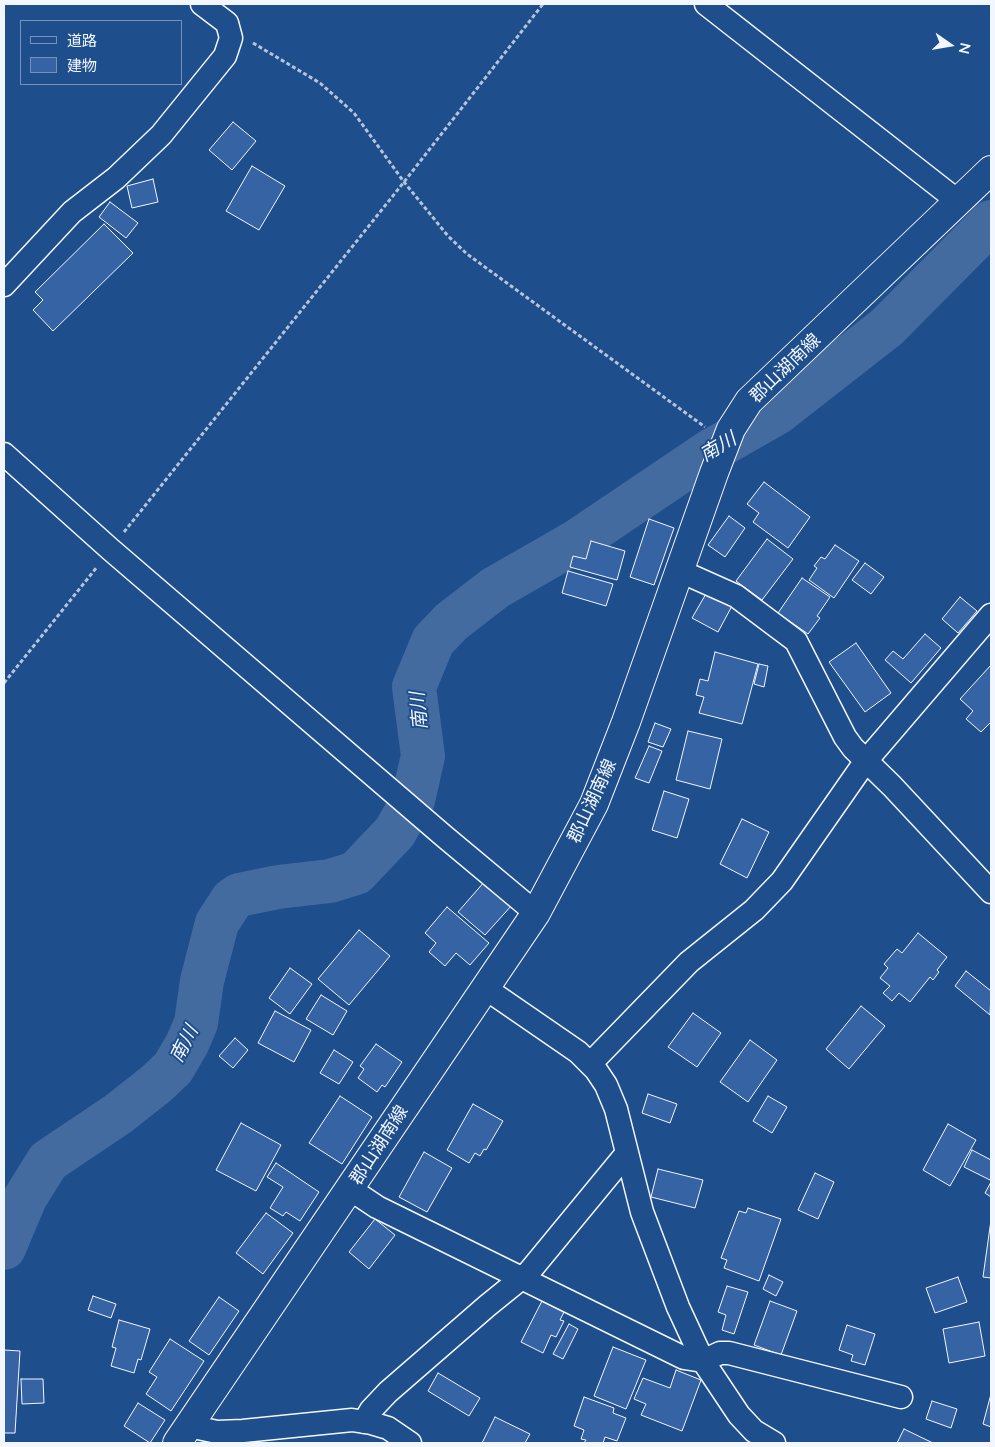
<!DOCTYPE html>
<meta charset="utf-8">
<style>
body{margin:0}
#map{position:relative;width:995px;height:1447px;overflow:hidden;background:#1f4e8c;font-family:Lato,"Noto Sans JP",sans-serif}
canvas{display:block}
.frame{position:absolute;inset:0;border:5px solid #f2f6ff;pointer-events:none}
.legend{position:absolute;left:20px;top:20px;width:162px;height:65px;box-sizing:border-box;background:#1f4e8c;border:1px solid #7391ba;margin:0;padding:6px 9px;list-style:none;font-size:15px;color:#f2f6ff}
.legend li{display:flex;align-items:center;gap:10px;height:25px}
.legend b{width:25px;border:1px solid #7391ba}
.north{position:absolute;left:925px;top:20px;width:50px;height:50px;-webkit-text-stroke:4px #1f4e8c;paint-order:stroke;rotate:103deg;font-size:14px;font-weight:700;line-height:20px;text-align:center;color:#f2f6ff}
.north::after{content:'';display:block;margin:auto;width:18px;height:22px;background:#f2f6ff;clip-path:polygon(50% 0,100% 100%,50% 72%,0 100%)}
</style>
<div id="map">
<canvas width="995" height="1447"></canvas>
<div class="frame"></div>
<ul class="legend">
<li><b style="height:6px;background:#1f4e8c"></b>道路</li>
<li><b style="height:14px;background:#3563a3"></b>建物</li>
</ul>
<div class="north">N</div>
</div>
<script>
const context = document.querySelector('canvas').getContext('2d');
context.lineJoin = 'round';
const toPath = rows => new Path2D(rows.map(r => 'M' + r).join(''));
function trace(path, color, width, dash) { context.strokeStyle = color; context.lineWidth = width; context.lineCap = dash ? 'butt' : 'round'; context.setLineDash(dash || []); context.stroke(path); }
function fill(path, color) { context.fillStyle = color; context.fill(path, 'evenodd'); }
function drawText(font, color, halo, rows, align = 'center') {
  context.font = font + ' Lato,"Noto Sans JP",sans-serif'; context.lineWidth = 4; context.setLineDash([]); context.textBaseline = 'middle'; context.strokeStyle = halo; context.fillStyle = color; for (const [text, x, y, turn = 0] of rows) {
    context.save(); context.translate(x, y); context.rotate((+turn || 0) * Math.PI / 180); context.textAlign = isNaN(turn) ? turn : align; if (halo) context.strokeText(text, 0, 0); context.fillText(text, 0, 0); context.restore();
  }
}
trace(toPath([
 [4,1248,25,1198,48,1161,118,1114,156,1084,173,1068,187,1044,196,1023,202,981,217,923,232,900,239,895,278,887,330,881,356,873,395,832,413,800,423,756,414,687,433,641,451,622,495,588,577,541,712,450,777,413,887,327,991,222]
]), '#446ba0', 44);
const building = toPath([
 [233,122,256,141,232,170,209,150,233,122],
 [252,166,285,186,259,230,226,211,252,166],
 [153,179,158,202,132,208,127,186,153,179],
 [110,202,138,223,126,238,99,217,110,202],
 [104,224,133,253,53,331,33,310,43,300,35,292,104,224],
 [764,482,810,517,788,548,753,522,759,513,747,504,764,482],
 [729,516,745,528,725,557,708,545,729,516],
 [649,519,674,528,654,585,630,577,649,519],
 [767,539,793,559,762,600,736,581,767,539],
 [591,541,625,551,617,580,570,567,573,556,586,559,591,541],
 [835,545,859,561,834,598,809,580,817,568,814,566,821,557,825,559,835,545],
 [865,563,884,577,871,594,852,580,865,563],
 [568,571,613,584,606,606,562,593,568,571],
 [802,578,830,597,817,616,820,618,808,634,778,613,802,578],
 [707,592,732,606,718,632,692,618,707,592],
 [960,597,977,611,958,633,942,619,960,597],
 [925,634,941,648,911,683,885,660,893,651,903,659,925,634],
 [856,643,891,693,865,712,829,662,856,643],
 [715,652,758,664,742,724,699,713,704,697,696,695,700,679,708,681,715,652],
 [759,664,768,666,764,687,754,684,759,664],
 [991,665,991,722,981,732,966,719,973,711,960,699,991,665],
 [655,723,671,729,663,747,648,742,655,723],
 [688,731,722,739,710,789,676,780,688,731],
 [649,746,662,751,649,783,635,778,649,746],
 [664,791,689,799,677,838,652,830,664,791],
 [742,819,769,832,747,878,720,864,742,819],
 [485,881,512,905,485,935,458,912,485,881],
 [447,907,489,943,470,965,456,953,445,966,429,952,436,943,425,933,447,907],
 [359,930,390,956,349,1005,318,979,359,930],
 [918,933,947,957,937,970,939,972,933,980,930,977,910,1002,899,993,892,1001,883,993,890,986,880,978,888,968,884,964,897,949,902,953,918,933],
 [290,968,312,984,290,1014,269,998,290,968],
 [966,971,991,991,990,1015,955,986,966,971],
 [321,995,347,1011,333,1035,306,1019,321,995],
 [861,1006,885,1026,849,1069,826,1049,861,1006],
 [275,1011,311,1030,294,1062,258,1043,275,1011],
 [693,1013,721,1033,697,1067,668,1047,693,1013],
 [235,1038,248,1050,233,1068,219,1056,235,1038],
 [750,1040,777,1060,748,1102,720,1082,750,1040],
 [376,1044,402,1062,385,1087,382,1085,377,1092,358,1078,364,1069,360,1066,376,1044],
 [334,1050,353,1062,339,1084,320,1073,334,1050],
 [648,1094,677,1104,670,1123,642,1113,648,1094],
 [340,1096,372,1117,342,1164,309,1143,340,1096],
 [768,1096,787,1107,772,1133,753,1121,768,1096],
 [473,1104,503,1121,486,1150,484,1149,480,1156,475,1153,469,1163,447,1150,473,1104],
 [241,1123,281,1145,256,1191,216,1170,241,1123],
 [948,1124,976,1140,950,1186,923,1170,948,1124],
 [972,1150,991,1160,991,1177,990,1180,964,1167,972,1150],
 [424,1152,452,1168,427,1212,399,1197,424,1152],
 [276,1163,319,1192,300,1221,286,1212,283,1216,270,1208,283,1187,267,1177,276,1163],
 [658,1169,703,1180,695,1208,651,1197,658,1169],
 [815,1173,834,1182,818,1219,798,1210,815,1173],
 [991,1182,991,1197,985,1193,991,1182],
 [748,1208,781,1219,759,1281,724,1268,727,1260,721,1258,739,1211,746,1213,748,1208],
 [266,1213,293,1233,263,1274,236,1253,266,1213],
 [375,1219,395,1235,369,1269,349,1252,375,1219],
 [991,1220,991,1278,983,1277,991,1220],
 [769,1275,783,1282,776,1296,763,1289,769,1275],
 [958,1277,967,1302,935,1313,926,1288,958,1277],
 [727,1286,748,1292,734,1334,722,1330,726,1315,718,1312,727,1286],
 [93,1296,116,1304,111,1318,88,1310,93,1296],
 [219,1297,239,1311,209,1355,189,1341,219,1297],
 [542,1301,564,1312,560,1320,564,1321,556,1337,551,1335,543,1353,521,1342,542,1301],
 [770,1301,797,1311,781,1355,754,1345,770,1301],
 [119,1320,150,1329,141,1360,138,1359,134,1373,111,1366,116,1348,112,1347,119,1320],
 [979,1322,985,1356,949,1363,943,1329,979,1322],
 [569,1324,578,1329,563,1359,553,1354,569,1324],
 [847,1325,875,1334,865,1365,851,1361,853,1355,839,1350,847,1325],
 [170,1339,204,1361,171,1411,146,1394,157,1377,149,1372,170,1339],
 [613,1347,646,1360,626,1409,594,1396,613,1347],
 [4,1350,20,1351,15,1433,4,1433,4,1350],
 [676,1370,701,1380,682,1431,641,1415,646,1404,634,1399,643,1378,670,1388,676,1370],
 [438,1373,480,1398,469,1416,428,1391,438,1373],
 [21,1379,43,1379,44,1403,22,1404,21,1379],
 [991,1394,991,1427,983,1424,991,1394],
 [584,1397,614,1408,613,1413,626,1418,617,1441,605,1437,603,1443,584,1443,586,1440,581,1439,584,1430,574,1426,584,1397],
 [932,1401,957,1409,951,1428,926,1419,932,1401],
 [138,1403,165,1420,150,1443,124,1426,138,1403],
 [495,1417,530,1434,525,1443,482,1443,495,1417],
 [904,1429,933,1443,897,1443,904,1429]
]);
fill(building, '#3563a3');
trace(building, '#f2f6ff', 1);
const minor = toPath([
 [706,4,959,202],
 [4,285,72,212,116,178,161,135,225,56,231,38,227,23,202,4],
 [4,454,110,549,445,837,536,913],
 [680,571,736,596,796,641,845,737,853,748,892,786,991,892],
 [485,988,578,1052,596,1070,606,1085,616,1109,642,1212,678,1307,703,1361,739,1415,754,1431,774,1443],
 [590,1064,689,962,754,910,782,881,865,762,991,615],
 [350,1189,377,1207,684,1358,703,1361,720,1353,729,1353,901,1397],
 [364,1422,371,1410,388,1392,487,1306,529,1272,627,1153],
 [189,1426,217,1432,243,1431,352,1420,371,1423,388,1428,410,1443]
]);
const primary = toPath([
 [177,1443,536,913,594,804,626,722,714,473,731,429,749,401,991,170]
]);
trace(minor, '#f2f6ff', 25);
trace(primary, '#f2f6ff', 30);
trace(toPath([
 [253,43,320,83,354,113,404,182,448,236,467,254,705,427],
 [124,532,404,182,543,4],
 [4,683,97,567]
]), '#b3c4dc', 3, [4, 2.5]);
trace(minor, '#1f4e8c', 22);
trace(primary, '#1f4e8c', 28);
drawText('18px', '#f2f6ff', '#1f4e8c', [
 ["郡山湖南線",785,368,-44],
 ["郡山湖南線",592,801,-65],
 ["郡山湖南線",379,1145,-57]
]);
drawText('italic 19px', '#f2f6ff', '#1f4e8c', [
 ["南川",718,447,-31],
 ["南川",419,711,-95],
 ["南川",184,1044,-63]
]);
</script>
